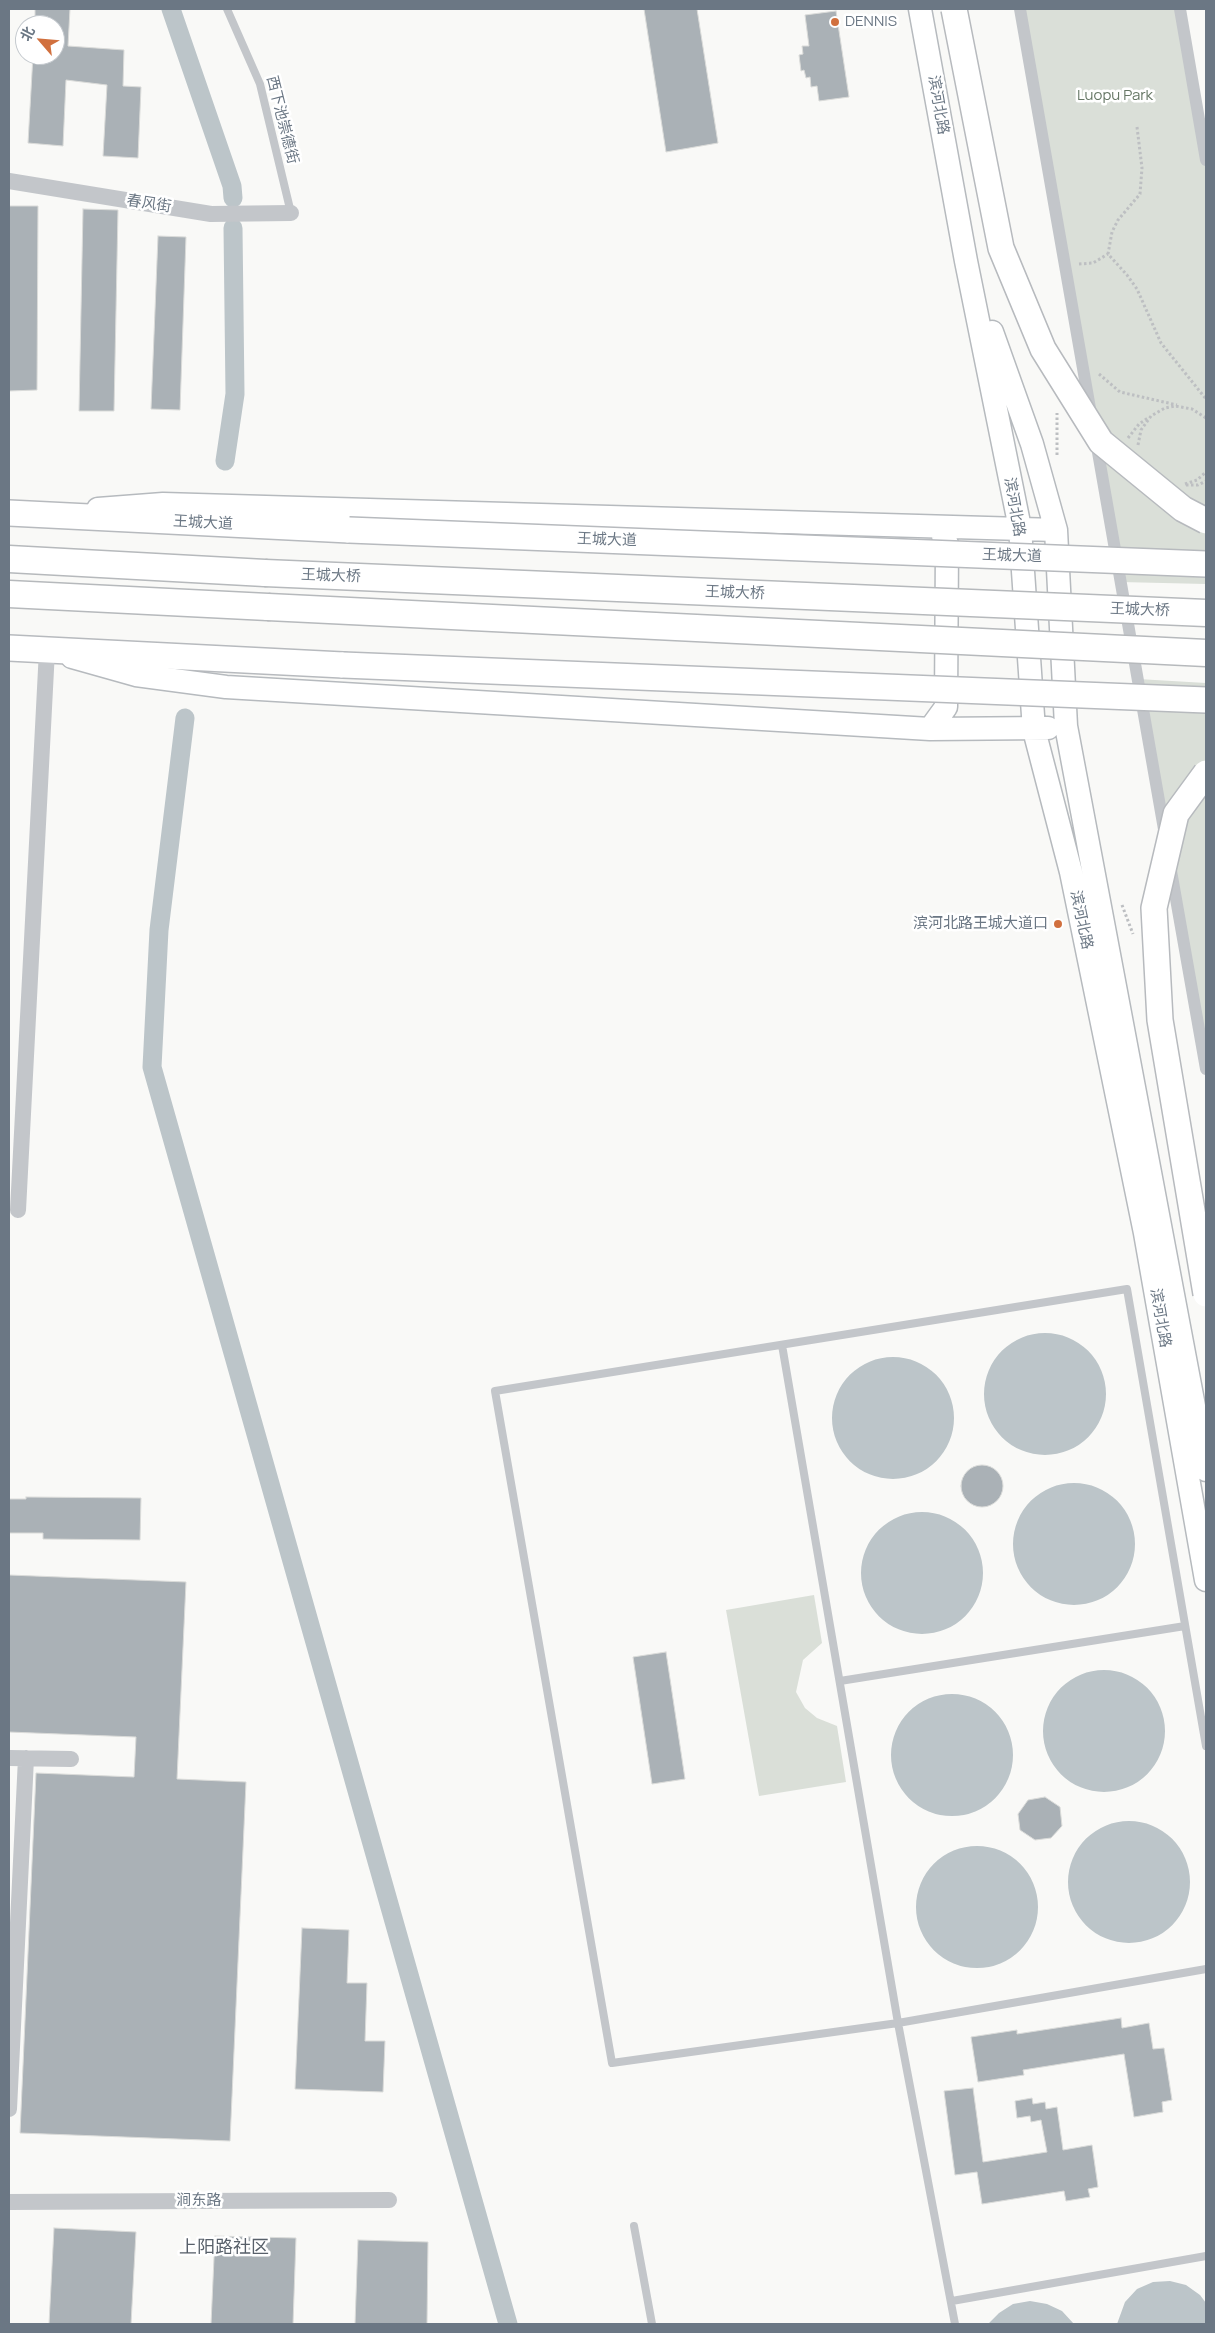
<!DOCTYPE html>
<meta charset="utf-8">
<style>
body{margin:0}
#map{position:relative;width:1215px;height:2333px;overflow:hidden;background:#f9f9f7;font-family:Manrope,"Noto Sans SC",sans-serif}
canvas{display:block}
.frame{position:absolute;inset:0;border:10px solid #6b7784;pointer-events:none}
.north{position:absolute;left:15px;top:15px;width:50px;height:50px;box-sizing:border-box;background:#fff;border:1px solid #c4c9ce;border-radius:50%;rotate:297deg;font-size:14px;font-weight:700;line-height:20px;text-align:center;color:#6b7784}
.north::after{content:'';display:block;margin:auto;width:18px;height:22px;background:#d1703e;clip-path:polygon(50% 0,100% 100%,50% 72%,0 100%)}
</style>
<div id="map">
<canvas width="1215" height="2333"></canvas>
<div class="frame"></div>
<div class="north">北</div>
</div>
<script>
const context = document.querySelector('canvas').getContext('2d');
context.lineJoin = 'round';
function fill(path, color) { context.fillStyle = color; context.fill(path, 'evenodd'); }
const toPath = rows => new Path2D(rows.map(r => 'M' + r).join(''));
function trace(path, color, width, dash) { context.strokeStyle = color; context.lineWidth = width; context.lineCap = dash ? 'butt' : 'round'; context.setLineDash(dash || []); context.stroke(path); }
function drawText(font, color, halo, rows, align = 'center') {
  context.font = font + ' Manrope,"Noto Sans SC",sans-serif'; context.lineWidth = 5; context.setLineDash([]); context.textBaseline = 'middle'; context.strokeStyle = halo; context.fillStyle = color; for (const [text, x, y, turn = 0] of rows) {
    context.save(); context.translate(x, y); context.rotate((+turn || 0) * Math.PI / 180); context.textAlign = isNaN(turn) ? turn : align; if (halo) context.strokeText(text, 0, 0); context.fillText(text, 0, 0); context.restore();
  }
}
fill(toPath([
 [1020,9,1180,9,1206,160,1206,584,1120,582],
 [1138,679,1206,683,1206,1069],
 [814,1595,822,1643,803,1660,796,1692,805,1708,817,1718,837,1726,846,1782,759,1796,726,1610]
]), '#dadfd8');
fill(toPath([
 '984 1394a61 61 0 1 1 122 0a61 61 0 1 1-122 0Z',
 '832 1418a61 61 0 1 1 122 0a61 61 0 1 1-122 0Z',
 '1013 1544a61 61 0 1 1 122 0a61 61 0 1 1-122 0Z',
 '861 1573a61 61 0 1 1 122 0a61 61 0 1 1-122 0Z',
 '1043 1731a61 61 0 1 1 122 0a61 61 0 1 1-122 0Z',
 '891 1755a61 61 0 1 1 122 0a61 61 0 1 1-122 0Z',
 '1068 1882a61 61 0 1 1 122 0a61 61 0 1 1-122 0Z',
 '916 1907a61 61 0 1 1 122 0a61 61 0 1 1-122 0Z',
 [1170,2281,1186,2285,1200,2295,1206,2303,1206,2324,1117,2324,1125,2302,1137,2289,1153,2282],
 [1030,2301,1047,2304,1062,2311,1074,2324,988,2324,999,2313,1013,2304]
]), '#bcc5c9');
trace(toPath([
 [171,9,232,186,233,198],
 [225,461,235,394,233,228],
 [185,718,159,930,152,1067,508,2324]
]), '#bcc5c9', 19);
const building = toPath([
 [35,9,70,9,68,46,124,50,123,86,141,87,138,158,103,156,107,85,66,80,63,146,28,143,33,55,55,55,55,25,35,25,35,9],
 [644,9,697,9,718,143,666,152,644,9],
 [836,11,849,97,819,101,817,86,811,87,810,77,806,78,804,70,801,71,799,55,803,54,802,46,809,46,805,15,836,11],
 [9,206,38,206,37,390,9,391,9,206],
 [83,209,118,210,114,411,79,411,83,209],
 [158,236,186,237,180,410,151,409,158,236],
 '961 1486a21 21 0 1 1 42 0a21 21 0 1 1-42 0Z',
 [26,1497,141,1498,140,1540,43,1539,43,1533,9,1533,9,1499,26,1499,26,1497],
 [9,1575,186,1582,177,1779,246,1782,230,2141,20,2133,36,1773,134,1777,136,1737,9,1732,9,1575],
 [666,1652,685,1779,652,1784,633,1657,666,1652],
 [1045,1797,1060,1807,1062,1826,1051,1838,1035,1840,1020,1830,1018,1814,1028,1800,1045,1797],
 [302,1928,349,1930,347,1983,367,1983,365,2041,385,2041,383,2092,295,2089,302,1928],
 [1121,2018,1122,2028,1149,2023,1153,2049,1164,2048,1172,2100,1162,2102,1163,2112,1134,2117,1124,2054,1023,2070,1024,2075,978,2082,971,2037,1017,2030,1017,2034,1121,2018],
 [973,2088,983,2162,1047,2152,1041,2120,1031,2122,1030,2116,1017,2118,1015,2101,1032,2098,1033,2104,1045,2102,1046,2109,1057,2107,1063,2150,1092,2145,1098,2187,1088,2189,1090,2197,1066,2201,1064,2191,982,2204,977,2172,955,2175,944,2091,973,2088],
 [54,2228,136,2232,131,2324,49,2324,54,2228],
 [215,2236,296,2238,293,2324,211,2324,215,2236],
 [358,2240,428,2242,427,2324,355,2324,358,2240]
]);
fill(building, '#aab1b6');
trace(building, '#dadbd9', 1);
const secondary = toPath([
 [920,9,966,261,1020,528,1034,730,1071,872,1145,1233,1206,1580],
 [992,332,1032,444,1056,530,1066,726,1206,1470],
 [98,509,163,504,1056,530],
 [72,657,136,675,226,687,930,729,1048,728],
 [930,729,946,707,947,544,943,536]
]);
const primary = toPath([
 [9,513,349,530],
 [9,648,343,665]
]);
const trunk = toPath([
 [9,559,265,573],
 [9,594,268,607]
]);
trace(secondary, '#b6babe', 25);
trace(primary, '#b7babe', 28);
trace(trunk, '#b6b9bc', 29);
trace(toPath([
 [1137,127,1142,168,1140,194,1118,220,1112,232,1108,254,1127,275,1137,289,1161,343,1206,399],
 [1079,264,1093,263,1108,254],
 [1099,374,1120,392,1177,405],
 [1128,438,1139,424,1148,418],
 [1138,445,1141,430,1151,416,1165,408,1175,406,1192,409,1206,418],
 [1057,455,1057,413],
 [1185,484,1197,480,1206,472],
 [1186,485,1198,485,1206,481],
 [1122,905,1133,934]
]), '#bdbfc2', 3, [2.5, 2.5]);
trace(toPath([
 [227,9,260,84,291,213],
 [782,1345,898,2023,955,2324],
 [840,1681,1185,1626],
 [1206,1746,1127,1289,495,1391,612,2063,898,2023,1206,1969],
 [634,2226,652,2324],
 [952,2301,1206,2256]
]), '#c3c6ca', 8);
trace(toPath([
 [1020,9,1091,414],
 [1180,9,1206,160],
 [1096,441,1165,835],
 [1170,865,1206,1069]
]), '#c3c6ca', 12);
trace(toPath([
 [9,181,211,214,291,213],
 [18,1210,47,650],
 [9,1758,71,1759],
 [9,2109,26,1758],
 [9,2202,389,2200]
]), '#c3c6ca', 16);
trace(secondary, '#fff', 22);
trace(primary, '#fff', 25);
trace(trunk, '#fff', 26);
const primaryBridge = toPath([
 [954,9,1001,248,1043,349,1101,442,1183,509,1206,521],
 [349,530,1206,564],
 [343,665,1206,700],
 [1206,773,1176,814,1154,908,1160,1020,1206,1294]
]);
const trunkBridge = toPath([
 [265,573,1206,613],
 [268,607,1206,653]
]);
trace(primaryBridge, '#b7babe', 28, []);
trace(trunkBridge, '#b6b9bc', 29, []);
trace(primaryBridge, '#fff', 25);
trace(trunkBridge, '#fff', 26);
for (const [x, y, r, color] of [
 [835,22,5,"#d1703e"],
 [1058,924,5,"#d1703e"]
]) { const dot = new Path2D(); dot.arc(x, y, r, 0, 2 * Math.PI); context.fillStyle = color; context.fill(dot); trace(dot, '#fff', 2); }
drawText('15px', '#6b7784', '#fff', [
 ["DENNIS",845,22],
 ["滨河北路王城大道口",1048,924,"right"]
], 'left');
drawText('15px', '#667765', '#fff', [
 ["Luopu Park",1115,96]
]);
drawText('15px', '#6b7784', '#fff', [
 ["滨河北路",938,105,80],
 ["西下池崇德街",282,120,76],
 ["春风街",149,204,9],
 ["滨河北路",1014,507,80],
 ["王城大道",203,523,3],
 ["王城大道",607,540,2],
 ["王城大道",1012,556,2],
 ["王城大桥",331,576,2],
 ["王城大桥",735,593,2],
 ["王城大桥",1140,610,2],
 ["滨河北路",1081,920,78],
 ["滨河北路",1160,1318,80],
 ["涧东路",199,2201]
]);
drawText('18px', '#58606a', '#fff', [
 ["上阳路社区",224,2248]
]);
</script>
